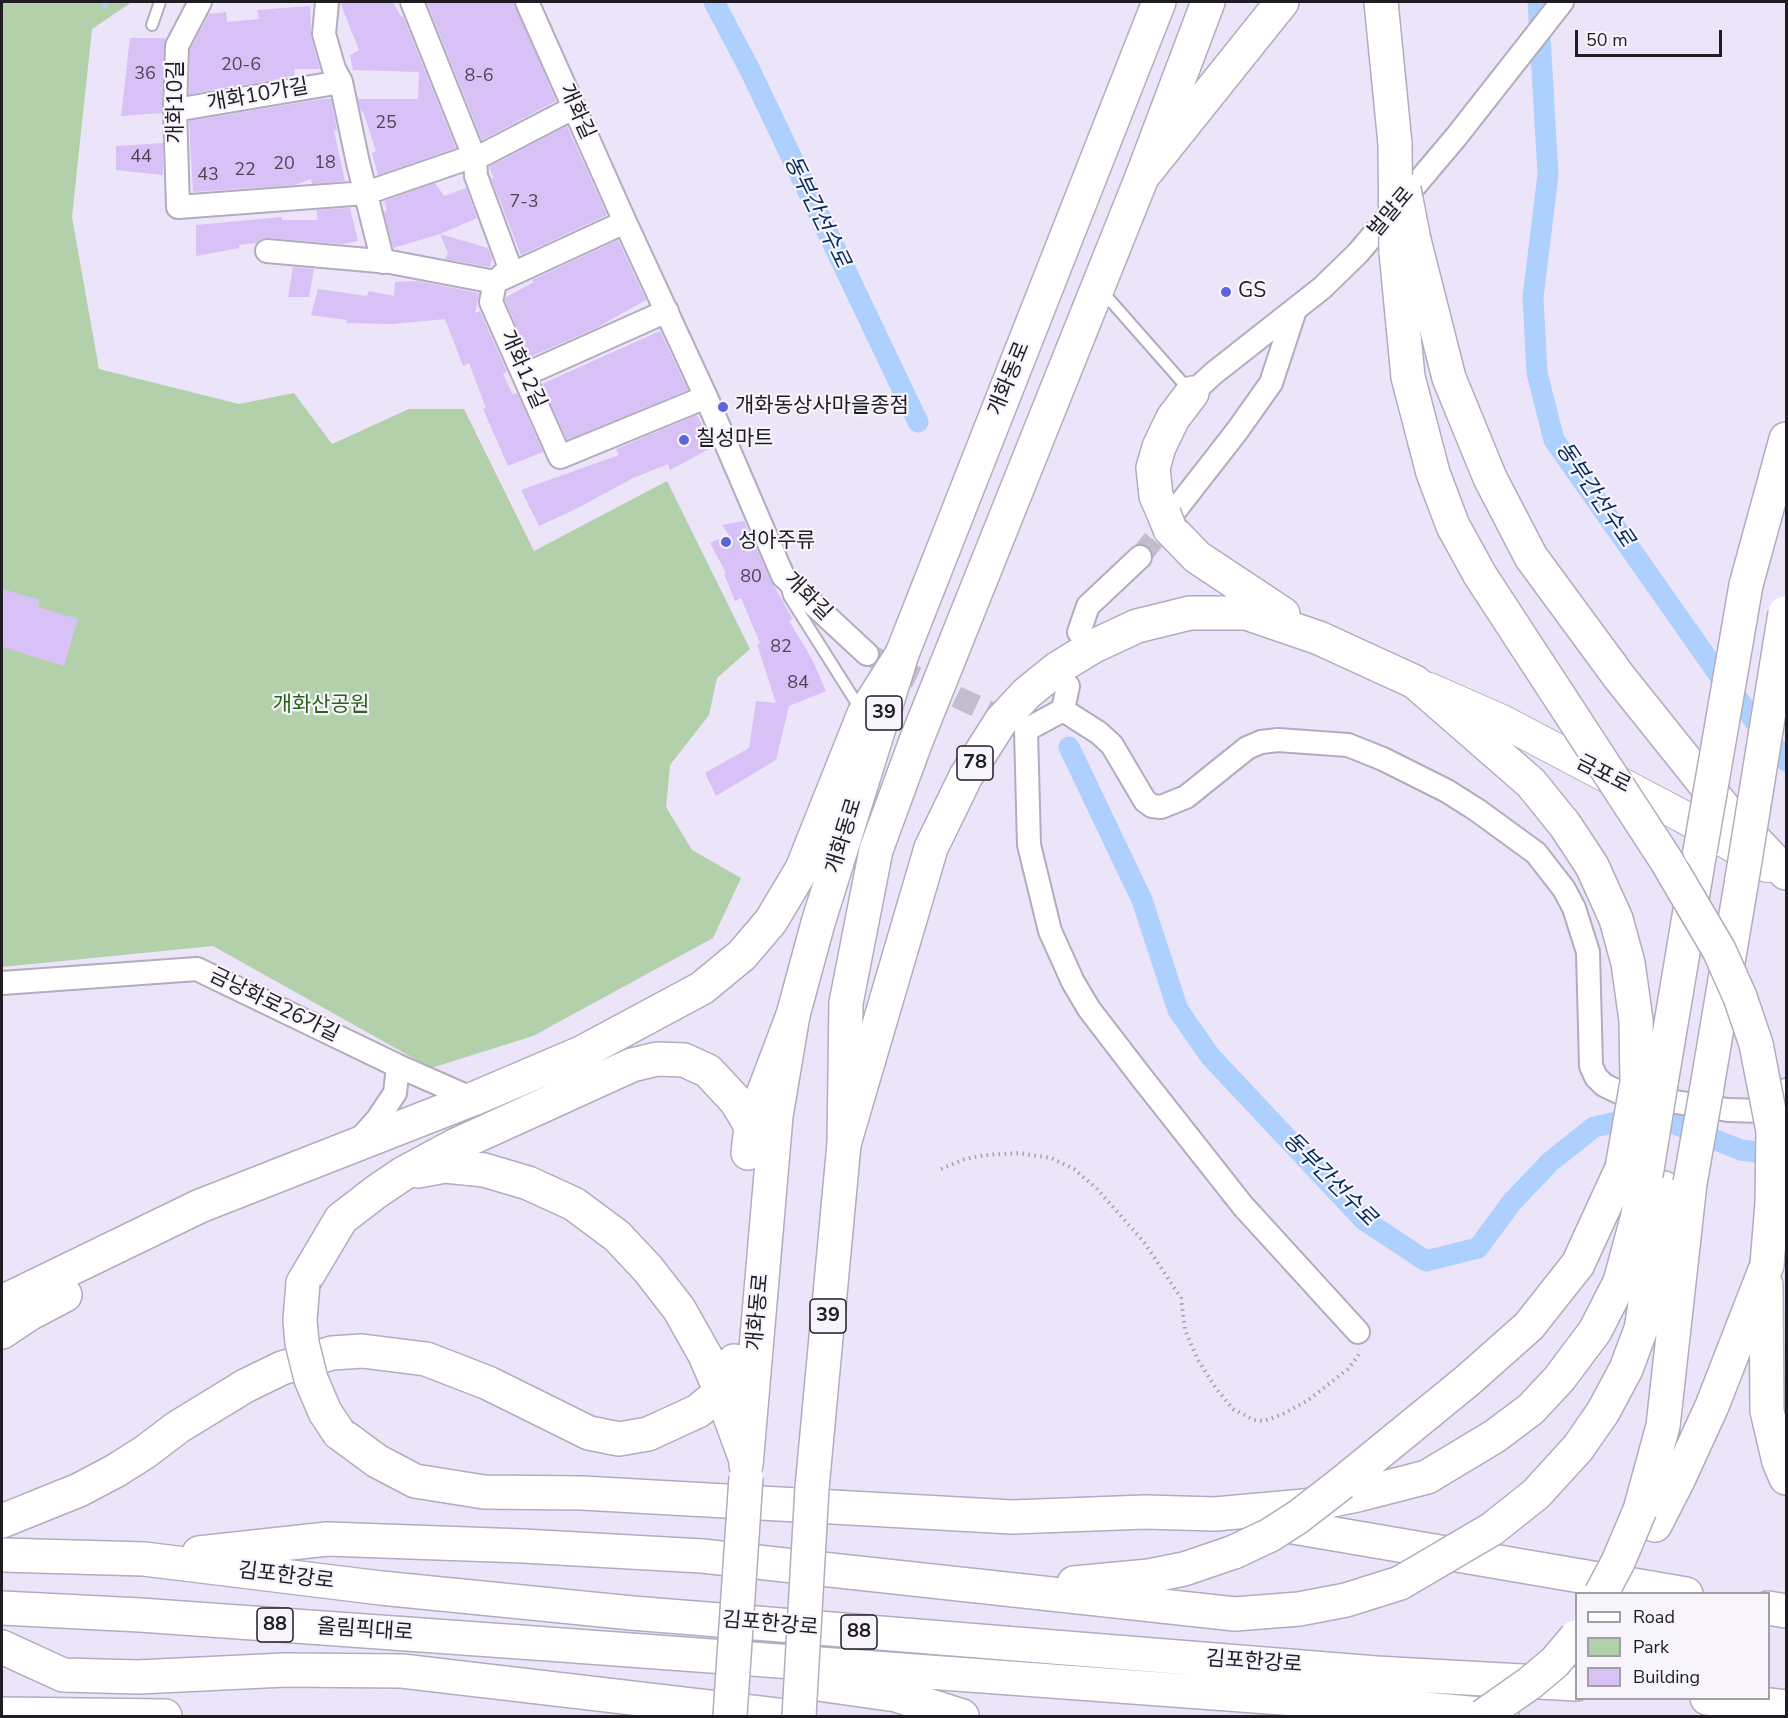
<!DOCTYPE html>
<meta charset="utf-8">
<style>
body{margin:0}
#map{position:relative;width:1788px;height:1718px;overflow:hidden;background:#ece4f9;font-family:"Nunito Sans",sans-serif}
canvas{display:block}
.frame{position:absolute;inset:0;border:3px solid #1f1c23;pointer-events:none}
.legend{position:absolute;left:1575px;top:1592px;width:195px;height:108px;box-sizing:border-box;background:#f7f4fc;border:2px solid #a19ea5;margin:0;padding:8px 10px;list-style:none;font-size:18px;color:#1f1c23}
.legend li{display:flex;align-items:center;gap:12px;height:30px}
.legend b{width:30px;border:2px solid #a19ea5}
.scale{position:absolute;left:1575px;top:30px;width:147px;height:27px;box-sizing:border-box;border:3px solid #1f1c23;border-top:0;padding-left:8px;font-size:18px;line-height:21px;white-space:nowrap;color:#1f1c23;-webkit-text-stroke:4px #f7f4fc;paint-order:stroke}
</style>
<div id="map">
<canvas width="1788" height="1718"></canvas>
<div class="frame"></div>
<ul class="legend">
<li><b style="height:8px;background:#fff"></b>Road</li>
<li><b style="height:16px;background:#b2d1ab"></b>Park</li>
<li><b style="height:16px;background:#d7c1f6"></b>Building</li>
</ul>
<div class="scale">50 m</div>
</div>
<script>
const context = document.querySelector('canvas').getContext('2d');
context.lineJoin = 'round';
function fill(path, color) { context.fillStyle = color; context.fill(path, 'evenodd'); }
const toPath = rows => new Path2D(rows.map(r => 'M' + r).join(''));
function trace(path, color, width, dash) { context.strokeStyle = color; context.lineWidth = width; context.lineCap = dash ? 'butt' : 'round'; context.setLineDash(dash || []); context.stroke(path); }
function drawText(font, color, halo, rows, align = 'center') {
  context.font = font + ' "Nunito Sans","Noto Sans KR",sans-serif'; context.lineWidth = 4.5; context.setLineDash([]); context.textBaseline = 'middle'; context.strokeStyle = halo; context.fillStyle = color; for (const [text, x, y, turn = 0] of rows) {
    context.save(); context.translate(x, y); context.rotate((+turn || 0) * Math.PI / 180); context.textAlign = isNaN(turn) ? turn : align; if (halo) context.strokeText(text, 0, 0); context.fillText(text, 0, 0); context.restore();
  }
}
fill(toPath([
 [2,2,132,2,92,29,72,217,99,369,239,404,294,393,332,444,409,409,464,409,534,551,667,481,750,649,717,678,709,715,670,765,666,807,692,850,741,878,713,938,533,1036,431,1068,213,946,2,967]
]), '#b2d1ab');
trace(toPath([
 [105,5,106,2]
]), '#add0ff', 6);
trace(toPath([
 [714,2,749,68,918,422],
 [1538,2,1548,174,1533,298,1537,373,1554,440,1719,675,1786,761],
 [1069,747,1142,900,1178,1010,1210,1056,1364,1220,1426,1261,1478,1248,1512,1202,1550,1162,1594,1127,1630,1119,1662,1119,1741,1150,1785,1156]
]), '#add0ff', 21);
fill(toPath([
 [340,2,393,2,401,17,403,16,456,148,378,175,372,153,376,151,363,111,361,111,358,99,418,99,419,72,353,70,350,55,359,50],
 [430,2,514,2,556,101,482,140,427,3],
 [310,6,311,37,320,69,294,69,295,76,189,94,190,50,209,14,226,12,227,22,259,19,257,10],
 [130,38,166,38,164,46,162,113,121,116],
 [322,99,331,99,337,130,334,131,345,181,312,184,311,179,295,185,193,192,189,121],
 [567,126,607,215,521,255,491,178,494,178,489,167],
 [163,143,163,175,116,170,116,146],
 [435,183,444,196,466,188,477,218,440,234,488,248,492,259,490,267,445,259,448,253,440,234,393,248,384,212,387,210,384,201],
 [350,208,358,241,343,244,268,238,261,239,256,243,239,245,239,248,196,256,196,225,282,217,282,220,318,220,316,210],
 [618,240,646,300,596,328,530,357,505,300,506,297,534,282,532,280],
 [293,267,314,269,309,297,288,297],
 [417,281,479,293,475,313,480,311,507,372,503,374,513,395,517,393,543,452,508,466,483,409,486,408,469,363,463,366,445,319,392,324,346,323,347,320,311,315,318,289,367,296,369,291,394,296,395,282],
 [660,331,688,390,567,440,542,384],
 [697,415,713,447,670,470,668,464,633,478,576,509,539,526,521,490,619,455,616,449],
 [744,521,771,581,793,619,789,621,812,659,826,691,789,706,776,760,716,796,705,773,749,748,756,701,776,703,757,644,760,643,741,598,735,601,724,574,726,573,710,543,729,535,722,525],
 [2,589,40,600,38,607,78,619,64,666,2,647]
]), '#d7c1f6');
trace(toPath([
 [1140,557,1175,512],
 [867,654,1014,724]
]), '#c3bcce', 22, [22, 11]);
const service = toPath([
 [152,25,160,2],
 [1101,290,1190,391],
 [786,585,789,596,861,710]
]);
const minor = toPath([
 [200,2,177,46,175,110,178,207,366,193,471,157,475,159,573,108],
 [327,2,324,34,334,69,341,82,358,163,383,262],
 [412,2,475,159,476,176,510,268,495,282,491,302,560,457,706,397],
 [527,2,625,222,706,397,783,576,867,654],
 [175,110,341,82],
 [267,251,390,262,495,282,625,222],
 [524,375,667,311],
 [1192,393,1214,373,1322,288,1358,253,1456,137,1562,2],
 [1177,508,1237,431,1271,383,1295,310],
 [1079,632,1088,606,1140,557],
 [1068,686,1063,710,1026,730,1029,845,1050,931,1073,982,1089,1009,1142,1078,1243,1206,1358,1332],
 [1063,710,1099,733,1112,745,1145,801,1152,806,1161,807,1186,797,1247,748,1261,742,1278,740,1348,745,1383,759,1447,791,1477,810,1536,853,1564,889,1574,908,1588,952,1591,1066,1596,1077,1604,1085,1623,1094,1728,1110,1762,1111,1770,1108,1785,1098,1786,1090],
 [2,983,197,969,398,1066,473,1099],
 [358,1141,377,1120,395,1093,398,1066]
]);
const secondary = toPath([
 [1429,689,1502,721,1682,816,1767,866]
]);
const primary = toPath([
 [1381,2,1395,144],
 [1414,240,1449,378,1490,478,1531,557,1620,678,1724,808,1786,873],
 [746,1465,776,1116,793,1015,818,923,902,654,1159,2],
 [812,1488,844,1144,846,1003,876,850,916,741,1142,177,1208,2]
]);
const trunk = toPath([
 [1142,177,1282,2],
 [1396,252,1408,377,1433,473,1453,526,1480,575],
 [1164,514,1156,496,1153,468,1159,447,1173,418,1192,393],
 [1170,529,1197,557,1283,614],
 [1746,585,1786,439],
 [1661,1083,1700,851],
 [1706,1093,1742,879],
 [844,1144,931,848,966,776,1001,721,1027,693,1058,668,1094,646,1137,626,1190,613,1246,613,1319,638,1415,682,1531,783,1565,825,1592,866,1616,919,1628,963,1636,1020,1637,1082],
 [748,1153,751,1126,793,1015],
 [418,1171,445,1166,484,1170,528,1183,574,1204,617,1236,648,1269,679,1309,705,1355,721,1392,746,1460],
 [303,1283,341,1219,376,1192,404,1173,454,1146,632,1065,657,1059,684,1060,708,1071,736,1101,751,1126],
 [1766,1285,1767,1411,1779,1462,1786,1478],
 [2,1302,200,1206,473,1099,581,1053,702,988,742,955,771,921,802,869,864,714,902,654],
 [2,1332,29,1314,65,1295],
 [339,1433,377,1461,415,1481,484,1492,582,1493,1012,1517,1145,1512,1215,1514,1304,1506,1357,1495,1427,1477,1495,1436,1531,1409,1559,1379,1595,1331,1620,1282,1637,1219,1646,1175],
 [1342,1483,1467,1381,1529,1326,1578,1264,1622,1168],
 [1640,1510,1663,1426,1690,1183],
 [2,1521,79,1490,115,1471,145,1452,178,1427,245,1386,282,1368,332,1353,362,1351,426,1359,488,1383,589,1433,619,1439,648,1434,698,1411,721,1392,734,1361],
 [1264,1522,1686,1594],
 [1655,1525,1679,1478,1712,1406,1767,1265],
 [1492,1529,1536,1494,1578,1448,1603,1412,1626,1369,1641,1329,1664,1188],
 [199,1553,327,1539,523,1546,702,1556,1235,1614,1299,1609,1346,1600,1400,1583],
 [2,1555,144,1559,381,1588,632,1613,1376,1673,1576,1684],
 [1074,1583,1149,1576,1184,1569,1234,1552],
 [2,1608,140,1615,548,1644,1404,1707,1502,1716],
 [1768,1608,1786,1611],
 [2,1647,63,1675,138,1677,285,1670,402,1671,785,1716],
 [818,1684,896,1695,962,1716],
 [1707,1698,1786,1707],
 [2,1714,165,1716]
]);
trace(service, '#b3abbf', 14);
trace(minor, '#b3abbf', 26);
trace(secondary, '#b3abbf', 34);
trace(primary, '#b3abbf', 36);
trace(trunk, '#b3abbf', 36);
trace(toPath([
 [941,1169,965,1159,986,1155,1019,1153,1051,1158,1074,1169,1097,1189,1144,1242,1181,1298,1185,1330,1198,1360,1215,1387,1233,1409,1254,1420,1263,1421,1281,1415,1307,1401,1348,1369,1358,1356,1360,1350]
]), '#a49eae', 4, [1.5, 4.5]);
trace(service, '#fff', 10);
trace(minor, '#fff', 22);
trace(secondary, '#fff', 32);
trace(primary, '#fff', 33);
trace(trunk, '#fff', 33);
const primaryBridge = toPath([
 [1404,189,1414,240],
 [730,1716,746,1477],
 [799,1716,812,1488]
]);
const trunkBridge = toPath([
 [1395,144,1396,252],
 [1164,514,1170,529],
 [1480,575,1666,860,1719,950,1740,997,1756,1044,1773,1131,1772,1203,1767,1265],
 [1700,851,1746,585],
 [1742,879,1785,613],
 [1622,1168,1637,1082],
 [1646,1175,1661,1083],
 [1690,1183,1706,1093],
 [303,1283,300,1320,302,1343,311,1379,325,1412,339,1433],
 [1234,1552,1270,1535,1298,1517,1342,1483],
 [1400,1583,1492,1529],
 [1601,1594,1618,1562,1640,1510],
 [1483,1716,1530,1683,1555,1662,1576,1637]
]);
trace(primaryBridge, '#b3abbf', 36, []);
trace(trunkBridge, '#b3abbf', 36, []);
trace(primaryBridge, '#fff', 33);
trace(trunkBridge, '#fff', 33);
for (const [x, y, r, color] of [
 [1226,292,6,"#5d63db"],
 [723,407,6,"#5d63db"],
 [684,440,6,"#5d63db"],
 [726,542,6,"#5d63db"]
]) { const dot = new Path2D(); dot.arc(x, y, r, 0, 2 * Math.PI); context.fillStyle = color; context.fill(dot); trace(dot, '#f7f4fc', 2); }
drawText('18px', '#4d4558', null, [
 ["20-6",241,66],
 ["36",145,75],
 ["8-6",479,77],
 ["25",386,124],
 ["44",141,158],
 ["18",325,164],
 ["20",284,165],
 ["22",245,171],
 ["43",208,176],
 ["7-3",524,203],
 ["80",751,578],
 ["82",781,648],
 ["84",798,684]
]);
for (const [x, y, w] of [
 [884,713,36],
 [975,763,36],
 [828,1316,36],
 [275,1625,36],
 [859,1632,36]
]) { const box = new Path2D(); box.roundRect(x - w / 2, y - 17, w, 34, 4.5); context.fillStyle = '#f7f4fc'; context.fill(box); trace(box, '#1f1c23', 1.5); }
drawText('bold 20px', '#1f1c23', null, [
 ["39",884,713],
 ["78",975,763],
 ["39",828,1316],
 ["88",275,1625],
 ["88",859,1632]
]);
drawText('21px', '#1f1c23', '#f7f4fc', [
 ["개화10가길",258,96,-10],
 ["개화10길",177,102,-90],
 ["개화길",576,112,66],
 ["벌말로",1392,213,-50],
 ["개화12길",522,370,66],
 ["개화동로",1010,379,-68],
 ["개화길",807,597,45],
 ["금포로",1603,775,27],
 ["개화동로",845,836,-73],
 ["금낭화로26가길",274,1006,26],
 ["개화동로",759,1312,-85],
 ["김포한강로",286,1577,7],
 ["김포한강로",770,1625,5],
 ["올림픽대로",365,1631,4],
 ["김포한강로",1254,1663,4]
]);
drawText('21px', '#1f1c23', '#f7f4fc', [
 ["GS",1238,292],
 ["개화동상사마을종점",735,407],
 ["칠성마트",696,440],
 ["성아주류",738,542]
], 'left');
drawText('21px', '#286316', '#f7f4fc', [
 ["개화산공원",321,706]
]);
drawText('italic 22px', '#002a5b', '#f7f4fc', [
 ["동부간선수로",816,212,64],
 ["동부간선수로",1594,495,56],
 ["동부간선수로",1329,1180,45]
]);
</script>
